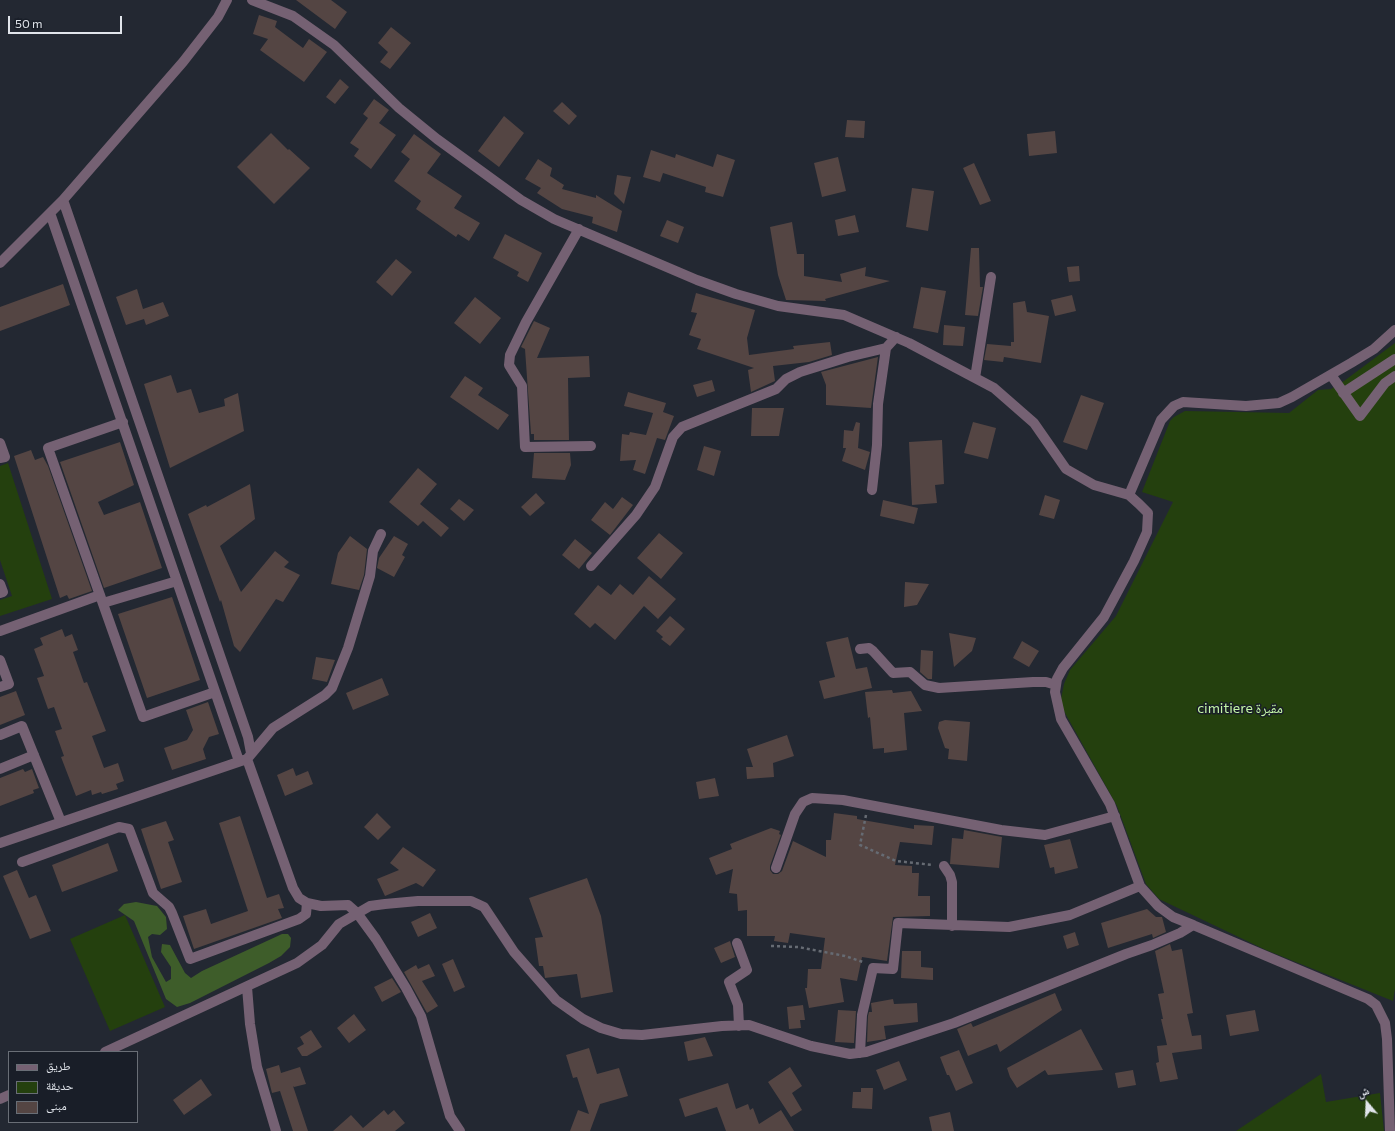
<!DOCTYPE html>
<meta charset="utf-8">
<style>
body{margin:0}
#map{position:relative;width:1395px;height:1131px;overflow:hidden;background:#232832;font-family:Commissioner,"Noto Naskh Arabic",sans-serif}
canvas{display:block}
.legend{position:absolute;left:8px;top:1051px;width:130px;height:72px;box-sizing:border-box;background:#191e28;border:1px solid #696e76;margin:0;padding:5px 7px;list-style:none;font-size:12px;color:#e1e5eb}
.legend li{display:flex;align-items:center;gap:8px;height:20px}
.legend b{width:20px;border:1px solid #696e76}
.north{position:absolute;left:1347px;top:1083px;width:40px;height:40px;-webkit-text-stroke:3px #191e28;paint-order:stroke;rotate:341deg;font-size:11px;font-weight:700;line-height:16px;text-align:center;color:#e1e5eb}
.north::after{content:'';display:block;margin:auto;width:14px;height:18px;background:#e1e5eb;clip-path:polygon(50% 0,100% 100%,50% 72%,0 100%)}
.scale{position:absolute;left:8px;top:16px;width:114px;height:18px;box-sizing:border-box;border:2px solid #e1e5eb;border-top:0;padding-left:5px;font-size:12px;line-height:14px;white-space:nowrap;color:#e1e5eb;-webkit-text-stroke:3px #191e28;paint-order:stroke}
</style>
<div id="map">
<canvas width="1395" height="1131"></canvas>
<ul class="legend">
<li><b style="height:5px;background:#756173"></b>طريق</li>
<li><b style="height:11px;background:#24400e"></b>حديقة</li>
<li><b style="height:11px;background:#544543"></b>مبنى</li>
</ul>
<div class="north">ش</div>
<div class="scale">50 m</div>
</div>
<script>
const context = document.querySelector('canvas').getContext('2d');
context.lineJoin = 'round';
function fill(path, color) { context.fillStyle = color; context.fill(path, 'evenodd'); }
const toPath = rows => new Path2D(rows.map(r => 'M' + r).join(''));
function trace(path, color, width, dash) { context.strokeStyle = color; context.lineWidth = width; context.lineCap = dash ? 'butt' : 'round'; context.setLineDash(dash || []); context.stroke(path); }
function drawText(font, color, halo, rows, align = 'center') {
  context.font = font + ' Commissioner,"Noto Naskh Arabic",sans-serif'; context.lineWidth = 3; context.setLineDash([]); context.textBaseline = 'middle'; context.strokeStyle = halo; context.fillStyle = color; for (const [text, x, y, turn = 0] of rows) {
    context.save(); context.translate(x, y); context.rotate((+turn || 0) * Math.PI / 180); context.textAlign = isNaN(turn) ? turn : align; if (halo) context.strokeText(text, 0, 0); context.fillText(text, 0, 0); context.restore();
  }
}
fill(toPath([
 [1395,343,1395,989,1393,1001,1266,950,1159,899,1146,884,1117,806,1060,704,1064,684,1070,670,1116,616,1173,502,1142,492,1170,421,1174,417,1185,411,1289,413,1318,390,1331,389,1344,381],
 [8,463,52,599,0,616,0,600,12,596,0,560,0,466],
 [125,915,165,1007,110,1031,70,939],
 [1321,1074,1326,1102,1380,1093,1384,1131,1236,1131]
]), '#24400e');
fill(toPath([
 [136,902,157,906,166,917,167,929,160,935,152,934,148,937,152,957,166,982,171,979,171,967,161,952,162,944,170,945,185,973,191,978,202,971,282,934,288,934,291,938,290,947,281,956,269,963,190,1003,177,1007,166,999,134,921,118,910,124,904]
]), '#3e5d2a');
fill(toPath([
 [296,0,331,0,347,12,335,29],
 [259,15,277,21,275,27,303,48,309,39,327,52,304,82,260,50,268,39,253,34],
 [391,27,411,43,390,69,380,62,388,52,378,43],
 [340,79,349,87,335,104,326,97],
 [374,99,389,110,379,123,396,135,371,169,354,156,359,149,350,143,368,118,363,114],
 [562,102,577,116,569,125,553,111],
 [504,116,524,133,499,167,478,151],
 [847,120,865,121,864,138,845,137],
 [1055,131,1057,153,1029,156,1027,134],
 [271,133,288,150,289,149,310,168,274,204,237,167],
 [414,134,441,154,427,173,462,196,454,208,480,223,469,241,458,234,456,237,416,209,421,201,394,181,410,159,401,152],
 [651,150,675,158,676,154,713,167,717,154,735,160,723,197,705,192,706,187,663,173,660,182,643,177],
 [838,157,846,191,822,197,814,163],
 [538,159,552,168,550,176,564,185,562,189,596,198,596,195,622,211,617,232,592,223,593,217,562,209,537,193,541,188,525,179],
 [974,163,991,201,980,205,963,168],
 [617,175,631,177,624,204,614,194],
 [912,188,934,191,928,231,906,227],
 [855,215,859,232,838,236,835,220],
 [667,220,684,227,678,243,660,236],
 [792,222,797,254,804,254,804,276,842,282,840,274,866,267,865,276,890,281,825,299,826,301,786,300,778,275,770,227],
 [505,234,542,253,528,282,517,276,519,272,493,258],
 [971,248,979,248,980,287,983,287,978,316,965,315],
 [396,259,412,272,392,296,376,282],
 [1079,266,1080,281,1069,282,1067,267],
 [63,284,70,305,0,331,0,307],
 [921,287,946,291,938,333,913,328],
 [137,289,143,309,163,302,169,316,146,325,144,319,126,325,116,297],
 [696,293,755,310,747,338,749,355,794,349,793,346,830,342,832,355,809,362,773,366,775,381,751,392,748,370,754,368,697,349,701,339,689,335,697,313,691,312],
 [1072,295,1076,311,1055,316,1051,300],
 [475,297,501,318,480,344,454,323],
 [1025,301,1027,312,1049,316,1041,363,1004,357,1003,362,984,360,987,344,1011,346,1011,342,1014,342,1013,303],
 [534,321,550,328,537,358,589,356,590,377,568,378,569,440,534,440,534,434,531,434,525,349,521,347],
 [944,325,965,327,963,346,943,345],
 [878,357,871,408,826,405,826,385,821,372],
 [171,375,177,393,191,389,199,413,225,406,224,399,238,393,244,431,170,468,144,384],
 [465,376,483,388,478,395,509,415,498,430,450,397],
 [712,380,715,391,697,397,693,385],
 [628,392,666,403,663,412,674,416,665,440,657,438,645,474,633,470,636,460,620,461,622,434,629,435,630,432,646,435,653,413,624,406],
 [1081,395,1104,403,1087,450,1063,442],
 [752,408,784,408,779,436,751,436],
 [856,422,860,423,858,448,870,452,865,470,842,461,846,448,843,448,844,430,853,431],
 [973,422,996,428,988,459,964,453],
 [942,440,944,484,935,485,937,503,912,505,909,442],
 [120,442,134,485,98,502,104,515,140,502,162,568,104,588,60,462],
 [704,446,721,451,714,476,697,470],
 [31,450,35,460,43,457,48,466,92,591,69,599,67,595,60,598,14,456],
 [570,453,571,465,565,480,532,478,534,453],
 [418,468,437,484,420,504,449,528,441,537,423,521,418,526,389,502],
 [250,484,255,519,220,546,241,592,275,551,289,562,284,567,300,575,283,602,276,599,240,652,234,646,221,600,220,602,188,514,206,505,207,507],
 [536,493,545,503,530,516,521,507],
 [1045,495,1060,500,1054,519,1039,515],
 [622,497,633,505,610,535,591,520,605,502,613,509],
 [459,499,474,510,464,521,450,509],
 [883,500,918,508,914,524,880,516],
 [659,533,683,553,661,579,637,558],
 [350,536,367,549,364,575,359,590,331,584,338,553],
 [394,536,408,544,402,555,405,557,394,577,377,568,379,558],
 [575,539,592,553,579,569,562,555],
 [649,576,676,599,658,619,644,606,615,640,595,623,590,628,574,614,598,585,611,595,620,584,633,595],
 [905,582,929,584,917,605,904,607],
 [172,597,200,680,147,698,118,614],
 [670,616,685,629,670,646,661,639,663,637,656,631],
 [62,629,65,637,72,634,78,650,73,652,84,683,87,682,106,731,92,736,104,768,118,763,124,781,116,784,118,789,102,794,101,792,92,795,91,790,76,796,61,757,64,756,55,731,62,729,54,707,48,709,37,678,44,676,34,649,43,645,40,638],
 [949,633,976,638,972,651,954,667],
 [848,637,856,669,867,667,872,688,824,699,819,681,835,677,826,642],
 [1022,641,1039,651,1029,667,1013,658],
 [921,650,933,651,932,679,928,679,920,672],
 [316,657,335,660,327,682,312,679],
 [382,678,389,695,353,710,346,693],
 [892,690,893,693,911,691,922,711,904,713,907,750,884,753,884,748,873,749,870,717,868,718,865,692],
 [16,691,25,715,0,725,0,697],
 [208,702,219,734,209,737,203,749,206,759,172,770,164,748,187,740,193,730,186,710],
 [945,720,970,722,967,761,948,759,949,749,945,748,938,728,939,722],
 [787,735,794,756,773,763,774,777,747,779,746,767,753,767,747,749],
 [293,768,296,776,308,771,313,784,285,796,277,775],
 [23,769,25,772,32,769,39,788,33,790,34,793,0,806,0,778],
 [715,778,719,796,699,799,696,782],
 [377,813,391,827,378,840,364,827],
 [834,813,857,816,857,819,914,829,914,825,934,826,932,845,900,842,895,865,912,866,912,873,919,873,918,896,930,896,930,916,893,917,887,961,862,957,857,981,840,978,844,1002,809,1008,805,988,807,988,808,969,821,969,825,938,790,933,788,943,774,941,775,936,747,936,747,910,738,911,737,894,729,893,733,869,716,875,709,858,732,849,730,844,771,828,780,831,779,834,781,835,770,866,770,870,773,874,778,874,782,871,793,841,826,857,826,840,831,840],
 [240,816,267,898,279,894,284,908,278,909,282,918,194,949,183,916,206,909,211,924,248,911,219,823],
 [166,821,174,840,168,842,182,882,161,889,141,829],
 [964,830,1002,837,999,868,950,864,952,838,963,839],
 [1070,839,1078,868,1055,874,1054,867,1050,868,1044,845],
 [108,843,118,871,62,892,52,865],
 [403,847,436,870,423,887,416,883,385,896,377,879,399,870,390,863],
 [17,870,29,898,36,895,51,931,30,939,3,876],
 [587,878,601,916,613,992,581,998,577,974,545,978,543,966,539,966,535,938,543,937,529,898],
 [1147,909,1156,917,1162,917,1166,932,1153,938,1152,934,1108,948,1101,923],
 [430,913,437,928,418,937,411,922],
 [1075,932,1079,945,1067,949,1063,936],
 [730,941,735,957,721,963,714,948],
 [1170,944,1172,951,1182,949,1193,1013,1187,1014,1192,1036,1201,1035,1202,1049,1172,1053,1178,1079,1160,1082,1156,1063,1159,1062,1157,1046,1167,1045,1161,1019,1163,1019,1158,994,1164,993,1155,951],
 [902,951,921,951,921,967,933,968,933,980,901,978],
 [453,959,465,987,454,992,442,964],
 [429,964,435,976,422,981,438,1006,427,1013,404,972,416,965,418,969],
 [392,978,401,992,382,1002,374,987],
 [1055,993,1062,1010,1000,1052,997,1044,968,1056,957,1029,971,1023,973,1027],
 [893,999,894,1004,917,1003,918,1022,884,1026,886,1039,867,1042,868,1016,869,1012,872,1012,871,1003],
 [803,1005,805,1020,800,1020,801,1028,789,1029,787,1007],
 [838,1010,856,1011,854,1043,835,1042],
 [1255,1010,1259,1031,1230,1036,1226,1015],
 [354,1014,366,1030,349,1043,337,1028],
 [1081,1029,1103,1070,1048,1075,1045,1070,1017,1088,1010,1077,1007,1068],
 [311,1030,322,1047,307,1056,302,1056,297,1048,304,1044,300,1037],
 [705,1037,713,1056,688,1061,684,1042],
 [589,1048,597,1074,619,1068,628,1096,600,1104,590,1131,570,1131,578,1110,589,1114,577,1077,573,1078,566,1055],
 [959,1050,973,1083,956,1091,949,1075,947,1075,940,1057],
 [899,1061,907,1080,884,1090,876,1070],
 [279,1065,281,1073,300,1067,306,1084,294,1087,293,1086,308,1131,293,1131,280,1091,272,1093,266,1069],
 [790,1067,802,1086,792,1093,802,1110,791,1117,768,1082],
 [1133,1070,1136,1085,1118,1088,1115,1073],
 [201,1079,212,1095,184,1115,173,1100],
 [728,1083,736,1109,748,1104,750,1110,753,1108,759,1124,781,1110,794,1131,726,1131,717,1107,685,1117,679,1099],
 [861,1088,873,1088,872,1109,852,1108,853,1092,861,1092],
 [384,1110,388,1115,394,1110,405,1123,395,1131,333,1131,351,1115,363,1128],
 [950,1112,954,1131,932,1131,929,1117]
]), '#544543');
trace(toPath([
 [866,815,860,845,896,861,933,865],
 [771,946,798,947,845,956,863,962]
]), '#666b73', 2.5, [3, 3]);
trace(toPath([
 [63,200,248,737,251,753],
 [50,213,239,761],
 [579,229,526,322,510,355,509,365,522,386,525,447,591,446],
 [0,263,63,200,183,62,218,17,227,0],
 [1331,375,1360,416,1385,383,1395,376],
 [975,378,991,277],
 [1343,393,1395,359],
 [123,422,48,448,143,717,215,692],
 [0,443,5,457,0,458],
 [872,490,877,445,878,404,886,348],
 [1129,495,1161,420,1174,406,1183,402,1246,406,1279,403,1292,397,1351,363,1374,349,1395,330],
 [591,566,636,515,655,487,673,437,682,427,776,389,786,379,800,372,848,357,886,348,896,337],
 [0,584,3,592,0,593],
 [103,603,177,581],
 [0,631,100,595],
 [860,649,869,648,873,651,893,673,910,672,925,685,939,688,1033,682,1046,682,1056,685],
 [0,660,9,684,0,687],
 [0,735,22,726,61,822],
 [247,759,293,888,299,898,307,903,321,906,348,905,357,913,376,939,406,988,421,1016,450,1116,460,1131],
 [0,769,34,755],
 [0,843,247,759,273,728,325,695,332,688,348,648,370,576,373,551,381,534],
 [22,862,119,827,129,829,153,893,169,907,172,913,190,959,299,919,306,914,307,903],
 [944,866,950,875,952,882,952,926],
 [776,868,795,814,803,802,812,798,843,800,1001,830,1045,835,1115,816],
 [1193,925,1368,999,1376,1005,1385,1023,1387,1039,1390,1131],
 [737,943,747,970,729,982,738,1005,739,1026],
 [247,987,250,1024,257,1067,276,1131],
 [105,1052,297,963,322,945,339,924,370,906,385,904,418,901,471,901,484,907,514,952,556,1000,583,1019,601,1028,621,1034,642,1035,722,1026,749,1025,811,1046,850,1054,866,1052,954,1023,1126,954,1152,945,1180,933,1193,925,1173,917,1158,906,1140,886,1110,804,1061,719,1055,692,1057,679,1063,668,1104,617,1134,561,1147,532,1148,513,1139,504,1129,495,1094,485,1066,469,1034,423,994,388,909,343,844,315,778,306,736,294,697,280,554,219,521,200,437,139,399,108,334,45,293,16,252,0],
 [860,1053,862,1015,873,968,893,969,898,923,1009,927,1070,915,1140,886],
 [0,1099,9,1095]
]), '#756173', 10);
drawText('14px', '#c4f6a7', '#191e28', [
 ["cimitiere مقبرة",1240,708]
]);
</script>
